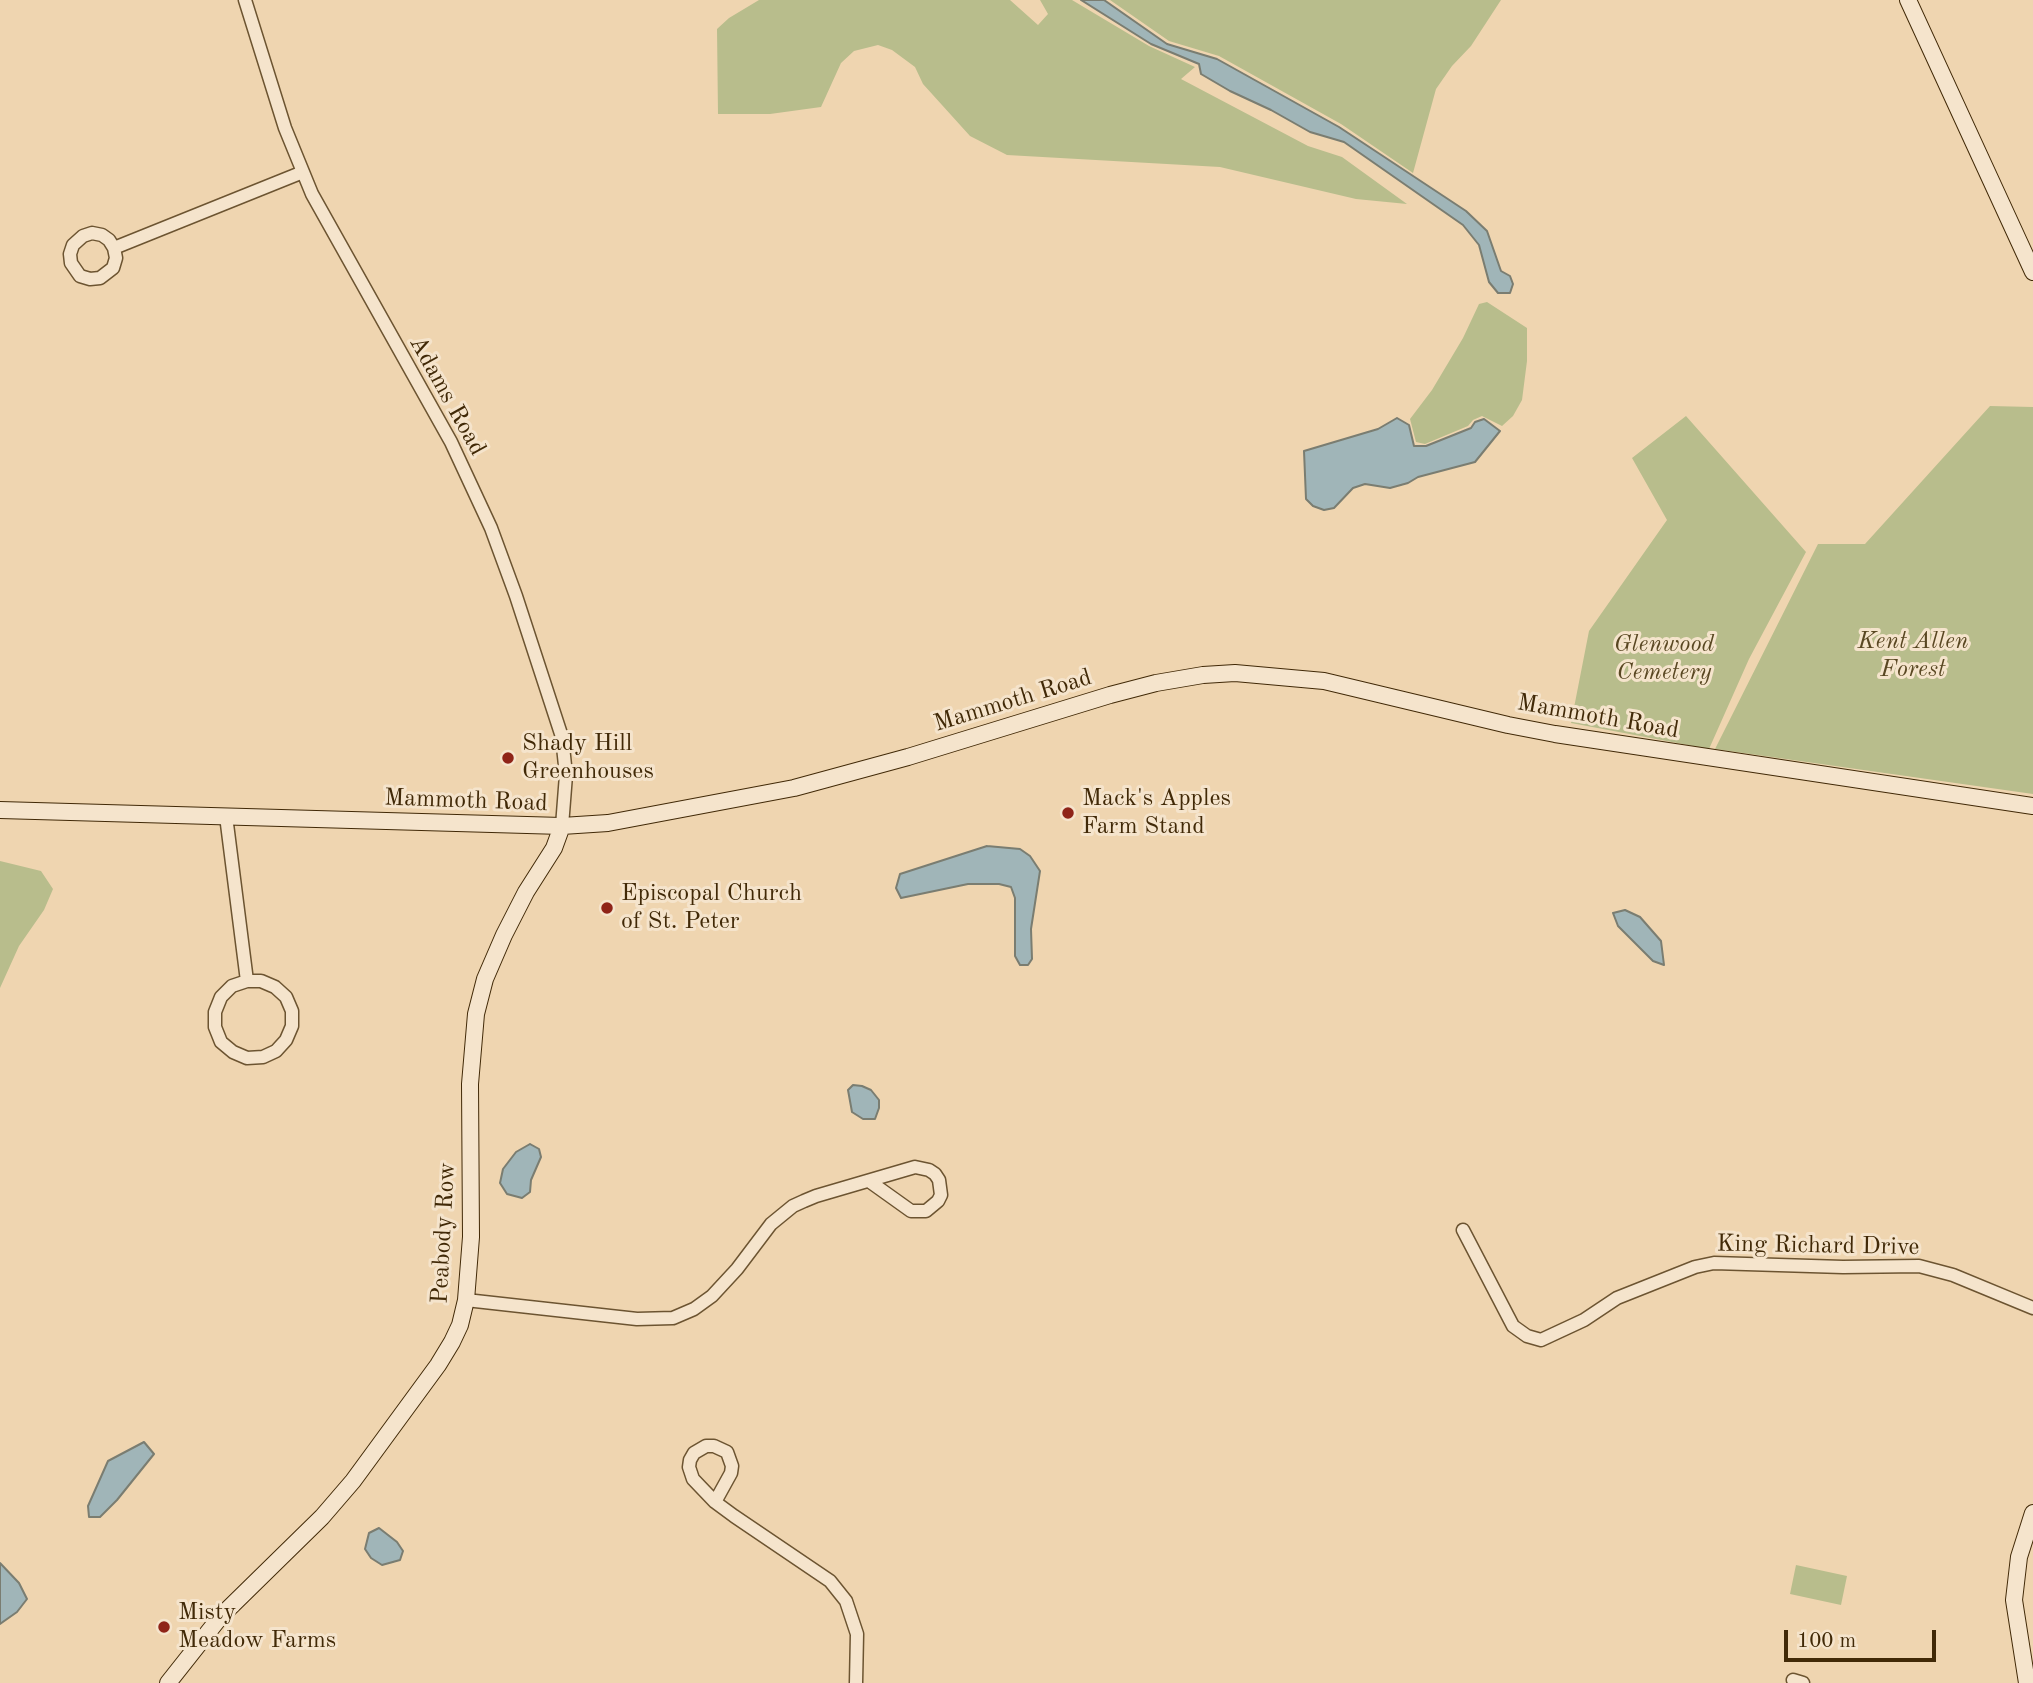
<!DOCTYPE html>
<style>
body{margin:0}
#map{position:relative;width:2033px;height:1683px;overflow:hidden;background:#efd5b0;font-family:"Old Standard TT",serif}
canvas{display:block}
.scale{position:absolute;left:1784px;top:1630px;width:152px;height:32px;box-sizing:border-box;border:4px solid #412907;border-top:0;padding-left:9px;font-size:21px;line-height:24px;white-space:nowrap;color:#412907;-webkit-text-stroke:5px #f5e4cc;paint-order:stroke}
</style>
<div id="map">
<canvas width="2033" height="1683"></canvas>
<div class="scale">100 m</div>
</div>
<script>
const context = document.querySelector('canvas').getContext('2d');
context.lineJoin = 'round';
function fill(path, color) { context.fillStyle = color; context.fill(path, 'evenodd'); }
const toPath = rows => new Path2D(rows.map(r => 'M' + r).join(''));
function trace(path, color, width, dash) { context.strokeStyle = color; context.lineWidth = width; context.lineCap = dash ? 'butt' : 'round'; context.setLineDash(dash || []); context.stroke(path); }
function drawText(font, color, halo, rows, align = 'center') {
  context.font = font + ' "Old Standard TT",serif'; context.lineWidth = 6; context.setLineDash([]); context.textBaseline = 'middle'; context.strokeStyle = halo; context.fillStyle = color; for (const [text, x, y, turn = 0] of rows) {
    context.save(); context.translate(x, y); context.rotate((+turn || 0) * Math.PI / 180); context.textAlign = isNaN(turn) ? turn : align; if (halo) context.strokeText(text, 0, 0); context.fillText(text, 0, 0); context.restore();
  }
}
fill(toPath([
 [759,0,1010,0,1038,25,1048,14,1040,0,1072,0,1149,46,1195,67,1181,79,1308,146,1342,157,1407,204,1356,199,1220,167,1007,155,970,136,923,84,915,67,892,50,878,45,854,51,841,63,821,107,770,114,718,114,717,29,729,18],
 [1110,0,1501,0,1471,46,1452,66,1436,89,1413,173,1341,124,1219,56,1169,41],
 [1487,302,1527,328,1527,361,1522,400,1513,416,1502,426,1482,416,1473,420,1468,426,1425,444,1416,442,1410,419,1432,390,1463,338,1479,304],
 [1990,406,2033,407,2033,794,1715,749,1818,544,1865,544],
 [1686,416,1806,552,1749,659,1709,749,1571,723,1589,631,1667,520,1632,458],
 [0,861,41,871,53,889,44,910,19,946,0,988],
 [1796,1565,1847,1576,1841,1605,1790,1594]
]), '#b8bd8c');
const water = toPath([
 [1081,0,1104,0,1167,44,1217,59,1339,127,1466,211,1487,231,1501,271,1510,276,1513,284,1510,293,1498,293,1489,282,1479,245,1463,225,1344,142,1310,132,1271,110,1230,91,1201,74,1199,64,1151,44,1081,0],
 [1397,418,1409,425,1414,446,1426,446,1471,428,1475,422,1484,419,1500,431,1475,462,1418,477,1408,483,1390,488,1365,484,1353,488,1334,508,1324,510,1313,506,1306,499,1304,451,1378,429,1397,418],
 [987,846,1020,849,1030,856,1040,871,1031,929,1032,959,1028,965,1020,965,1015,956,1015,898,1011,887,999,884,968,884,901,898,896,888,900,874,987,846],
 [1625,910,1640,917,1661,941,1664,965,1653,961,1618,926,1613,913,1625,910],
 [853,1085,862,1086,871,1090,879,1100,879,1108,875,1119,863,1119,852,1112,848,1090,853,1085],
 [530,1144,539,1149,541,1157,531,1180,530,1192,522,1198,507,1194,500,1183,503,1169,516,1152,530,1144],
 [144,1442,154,1454,117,1500,100,1517,89,1517,88,1506,108,1461,144,1442],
 [379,1528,397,1542,403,1551,400,1560,382,1565,371,1558,365,1549,369,1533,379,1528],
 [0,1563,19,1583,27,1599,17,1612,0,1624,0,1563]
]);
fill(water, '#a0b5b8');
trace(water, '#7a7d71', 2);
const street = toPath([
 [245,0,285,128,312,194,451,442,491,528,516,596,562,737,566,775,562,826],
 [114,248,116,258,113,268,100,278,90,279,80,276,71,263,70,254,73,245,83,236,92,233,102,235,109,240,114,248,303,172],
 [226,816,247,981,232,986,221,997,215,1012,215,1027,221,1042,233,1052,247,1058,263,1057,276,1051,286,1040,292,1026,292,1011,286,997,275,987,261,981,247,981],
 [1463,1230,1513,1326,1527,1336,1541,1340,1584,1320,1617,1298,1695,1267,1714,1263,1843,1267,1919,1266,1953,1275,2033,1308],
 [466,1300,637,1319,673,1318,694,1309,712,1296,737,1269,771,1224,793,1206,804,1201,816,1196,915,1167,929,1170,935,1174,939,1180,941,1195,938,1201,926,1211,911,1211,869,1181],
 [715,1502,731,1473,732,1466,727,1452,714,1446,706,1446,694,1453,690,1460,689,1467,693,1479,715,1502,734,1516,830,1581,846,1601,857,1634,856,1683],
 [1793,1680,1803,1683]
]);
const secondary = toPath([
 [1908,0,2033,272],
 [0,810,562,826,608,823,794,788,908,757,1110,695,1156,683,1203,675,1235,673,1324,681,1508,725,1555,734,2033,806],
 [168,1683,221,1616,322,1517,353,1481,438,1365,452,1342,460,1325,466,1300,471,1237,470,1084,476,1014,485,979,504,935,526,892,554,848,562,826],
 [2027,1683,2014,1600,2019,1557,2033,1513]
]);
trace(street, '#6c5431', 15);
trace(secondary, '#412907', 18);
trace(street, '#f5e4cc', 12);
trace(secondary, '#f5e4cc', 16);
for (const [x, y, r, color] of [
 [508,758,7,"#8f2418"],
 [1068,813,7,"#8f2418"],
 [607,908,7,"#8f2418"],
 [164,1627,7,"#8f2418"]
]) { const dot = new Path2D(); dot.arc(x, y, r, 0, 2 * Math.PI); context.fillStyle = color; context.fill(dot); trace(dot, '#f5e4cc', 2.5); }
drawText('24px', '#412907', '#f5e4cc', [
 ["Adams Road",447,396,61],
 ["Mammoth Road",1013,701,-17],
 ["Mammoth Road",1598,717,10],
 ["Mammoth Road",466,801,2],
 ["Peabody Row",444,1233,-87],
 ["King Richard Drive",1818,1246,1]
]);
drawText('italic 24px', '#594722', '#f5e4cc', [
 ["Kent Allen",1913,642],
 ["Forest",1913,670],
 ["Glenwood",1664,645],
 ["Cemetery",1664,673]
]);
drawText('24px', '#412907', '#f5e4cc', [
 ["Shady Hill",522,744],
 ["Greenhouses",522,772],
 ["Mack's Apples",1082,799],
 ["Farm Stand",1082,827],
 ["Episcopal Church",621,894],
 ["of St. Peter",621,922],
 ["Misty",178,1613],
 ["Meadow Farms",178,1641]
], 'left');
</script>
